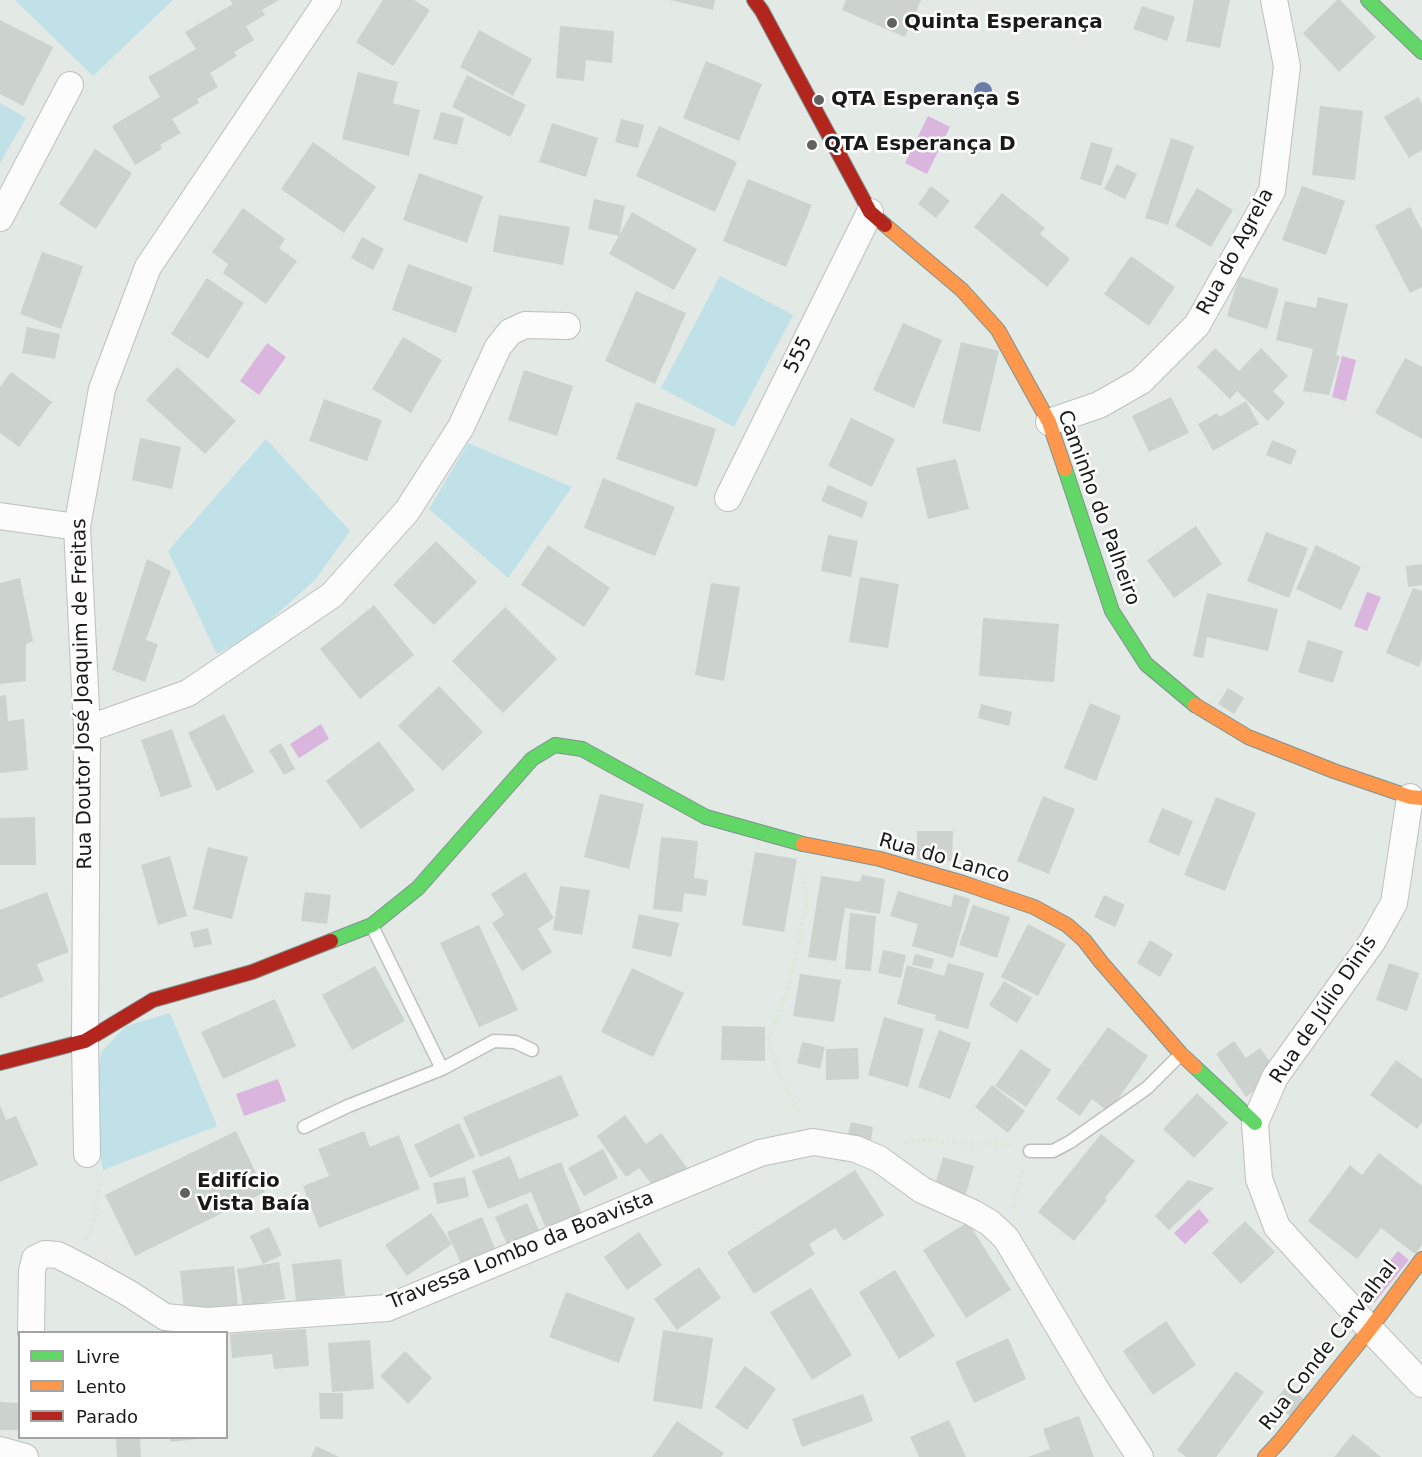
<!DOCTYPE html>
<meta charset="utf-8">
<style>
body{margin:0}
#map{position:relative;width:1422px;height:1457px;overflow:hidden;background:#e3e9e5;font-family:"DejaVu Sans",sans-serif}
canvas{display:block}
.legend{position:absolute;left:18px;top:1331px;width:210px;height:108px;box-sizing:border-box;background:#fff;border:2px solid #a3a3a3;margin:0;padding:8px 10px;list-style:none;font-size:18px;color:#1a1a1a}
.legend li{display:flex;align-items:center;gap:12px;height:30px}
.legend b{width:30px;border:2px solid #a3a3a3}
</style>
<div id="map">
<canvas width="1422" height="1457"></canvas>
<ul class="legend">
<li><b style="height:8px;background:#63d668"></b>Livre</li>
<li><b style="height:8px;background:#ff974d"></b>Lento</li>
<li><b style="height:8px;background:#b3261e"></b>Parado</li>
</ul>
</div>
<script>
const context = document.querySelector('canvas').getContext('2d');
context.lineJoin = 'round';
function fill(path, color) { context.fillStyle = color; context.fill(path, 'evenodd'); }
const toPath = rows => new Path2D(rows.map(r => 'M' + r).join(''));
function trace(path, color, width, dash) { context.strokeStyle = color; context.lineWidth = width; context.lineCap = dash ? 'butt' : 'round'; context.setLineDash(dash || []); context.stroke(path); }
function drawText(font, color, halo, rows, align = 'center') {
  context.font = font + ' "DejaVu Sans",sans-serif'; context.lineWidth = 5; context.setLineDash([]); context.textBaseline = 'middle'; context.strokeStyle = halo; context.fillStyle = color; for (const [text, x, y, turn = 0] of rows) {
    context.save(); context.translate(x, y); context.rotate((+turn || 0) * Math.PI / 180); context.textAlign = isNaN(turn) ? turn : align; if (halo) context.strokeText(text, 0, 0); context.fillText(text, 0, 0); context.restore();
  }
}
fill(toPath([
 [15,0,173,0,93,76],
 [0,103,26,118,0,163],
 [720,276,793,315,734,427,661,388],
 [266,439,350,531,315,580,254,634,217,654,168,551],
 [468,443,572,487,508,578,429,509],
 [170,1013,217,1126,103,1170,92,1103,93,1087,102,1051,126,1026]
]), '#c0e1e7');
fill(toPath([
 [928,116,950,127,927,174,905,163],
 [267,343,286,357,259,395,240,381],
 [1342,356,1356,360,1346,401,1332,397],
 [1367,592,1381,597,1367,631,1354,626],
 [321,724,329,739,299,758,290,744],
 [278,1079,286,1101,244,1116,236,1094],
 [1199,1209,1209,1221,1185,1244,1174,1233],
 [1398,1251,1409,1260,1374,1303,1363,1294]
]), '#dab5de');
fill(toPath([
 [230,0,279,0,262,10,265,15,246,26,254,40,234,52,237,56,210,73,218,87,197,99,199,103,172,119,181,133,160,145,162,149,135,165,112,126,160,97,148,77,196,49,185,32,233,4],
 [383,0,414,0,430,10,393,66,356,42],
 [670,0,715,0,713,10],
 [846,0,921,0,905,37,842,10],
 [1194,0,1230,0,1220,48,1186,41],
 [1337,0,1340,0,1376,37,1339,72,1303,33],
 [1142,6,1175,17,1167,41,1133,29],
 [0,20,53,47,23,106,0,94],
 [560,26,614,31,612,63,586,60,584,81,556,78],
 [479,30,532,59,513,96,460,67],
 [706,61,762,84,739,141,683,118],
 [358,72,398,82,393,103,420,110,409,156,342,139],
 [467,75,526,105,510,137,452,107],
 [1418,97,1422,104,1422,150,1409,158,1384,117],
 [1320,106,1363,111,1355,180,1312,175],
 [441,112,464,118,457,145,433,139],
 [621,119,644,125,638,148,615,142],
 [552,123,598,138,586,177,539,162],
 [659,126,737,162,715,212,636,176],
 [1171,138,1194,146,1168,225,1145,218],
 [313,142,376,187,344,233,281,189],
 [1091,142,1113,148,1101,186,1080,179],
 [95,149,132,173,96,229,59,204],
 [1117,164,1137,174,1125,199,1104,189],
 [419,173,483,196,467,243,403,220],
 [748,179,812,205,786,267,723,241],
 [931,186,950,201,936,218,918,204],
 [1302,186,1345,201,1326,255,1282,240],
 [1197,188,1233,210,1211,247,1175,226],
 [1002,193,1045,228,1040,234,1070,259,1047,287,974,227],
 [594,199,625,206,619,236,588,229],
 [1410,207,1422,230,1422,287,1410,293,1375,226],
 [243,208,285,239,279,248,297,261,266,304,223,273,228,264,212,252],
 [632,212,697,249,674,290,609,254],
 [499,215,570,227,563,265,493,252],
 [362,237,384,249,373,270,351,258],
 [42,252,83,266,61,329,20,314],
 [1131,256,1175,287,1149,326,1104,294],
 [408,264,473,287,456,333,392,310],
 [1239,276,1279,289,1267,329,1227,316],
 [207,278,244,303,208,359,171,334],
 [636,291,686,313,655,384,605,361],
 [1318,297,1348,304,1336,355,1340,356,1329,395,1303,391,1313,349,1276,340,1285,301,1316,308],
 [903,323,942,340,914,408,873,390],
 [27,327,60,334,55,359,22,353],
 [403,337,442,360,411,413,372,389],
 [961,342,999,351,980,432,942,423],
 [1215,348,1239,371,1261,348,1288,376,1273,391,1285,403,1268,421,1237,391,1230,399,1197,367],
 [1405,358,1422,367,1422,439,1375,413],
 [177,367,236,421,205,454,146,400],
 [524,370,573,386,557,436,508,420],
 [11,372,52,402,19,447,0,433,0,387],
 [1171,397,1189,433,1149,452,1132,416],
 [324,399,382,420,367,461,309,441],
 [1246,401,1259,424,1213,451,1198,424,1217,413,1219,417],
 [636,402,716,429,697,487,616,459],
 [851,418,895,439,872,487,828,466],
 [140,438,181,447,172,489,132,480],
 [1272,440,1297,450,1291,465,1266,455],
 [956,459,969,509,928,519,916,468],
 [603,478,675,507,655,556,584,528],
 [828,485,868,502,862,518,821,501],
 [1196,526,1222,564,1174,598,1147,560],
 [1266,532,1308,548,1289,598,1247,581],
 [828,535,858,541,851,577,821,571],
 [436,541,477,582,434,625,393,585],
 [548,545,610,588,584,627,521,585],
 [1316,545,1361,567,1341,610,1296,589],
 [147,559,171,571,146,640,158,644,145,682,112,670],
 [1422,564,1422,585,1408,587,1406,566],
 [860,577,899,584,888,648,849,642],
 [20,578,33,641,26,644,26,681,0,684,0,583],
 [711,583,740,587,724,681,695,675],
 [1413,588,1422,591,1422,659,1419,667,1386,653],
 [1207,593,1278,609,1268,651,1207,637,1203,658,1193,656],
 [374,605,414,655,360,699,320,649],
 [505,607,557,659,503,713,452,661],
 [983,618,1059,624,1054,682,979,676],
 [1308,640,1343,651,1333,683,1298,672],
 [439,686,483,732,443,771,398,726],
 [1228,688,1244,698,1234,714,1218,704],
 [6,695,8,721,24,719,28,770,0,773,0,696],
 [1090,703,1121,716,1096,781,1064,768],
 [981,704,1012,712,1009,726,978,718],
 [224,714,254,772,217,791,188,733],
 [172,729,192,787,161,797,141,740],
 [379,741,415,790,361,829,326,781],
 [281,743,295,769,284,775,269,750],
 [600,794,644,804,629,869,584,857],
 [1043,796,1075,809,1049,874,1017,861],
 [1216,797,1256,813,1225,891,1184,875],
 [1162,808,1193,821,1179,856,1148,842],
 [35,817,36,865,0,865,0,818],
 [917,831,953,831,952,861,917,860],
 [661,837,698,841,694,878,708,880,706,896,684,893,682,912,653,909],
 [208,847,248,857,232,919,193,909],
 [755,852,797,859,784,932,742,925],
 [170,856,187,916,158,925,141,865],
 [525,872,554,918,538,929,552,952,522,971,492,923,504,915,491,894],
 [862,875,885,879,880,914,845,908,836,961,808,957,821,876,860,882],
 [560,886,590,890,582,935,553,930],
 [898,891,951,907,954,894,970,899,953,958,912,946,918,924,890,916],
 [47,892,69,952,37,964,44,981,0,998,0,910],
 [305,892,331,895,327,924,301,921],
 [1104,895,1125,905,1115,927,1094,917],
 [973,905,1010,917,997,958,959,945],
 [850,913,876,916,871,971,845,969],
 [639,914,679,923,671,957,632,948],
 [1028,924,1066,944,1038,996,1001,977],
 [479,925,518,1010,479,1027,440,943],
 [208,928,212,944,194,948,190,932],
 [1150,940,1173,954,1160,977,1137,963],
 [883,950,906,955,901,978,878,973],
 [915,954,934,959,931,969,912,965],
 [948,963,984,973,968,1029,935,1020,936,1015,897,1004,907,965,944,976],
 [1389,963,1419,973,1407,1011,1376,1000],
 [375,966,405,1021,352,1050,322,995],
 [632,968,684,993,653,1057,601,1032],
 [800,974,841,980,834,1022,793,1016],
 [1004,981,1032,998,1017,1023,989,1005],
 [275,999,296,1046,223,1079,201,1032],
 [884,1017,924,1029,908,1087,868,1075],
 [722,1026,765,1027,765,1061,721,1060],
 [1108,1027,1148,1056,1109,1112,1092,1099,1080,1116,1056,1099],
 [939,1030,971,1043,950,1099,918,1087],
 [1234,1041,1246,1058,1260,1048,1278,1073,1246,1097,1216,1054],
 [802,1042,825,1047,820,1069,797,1063],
 [858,1048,859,1079,826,1080,826,1049],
 [1021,1049,1051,1070,1026,1107,995,1086],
 [1396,1060,1422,1079,1422,1122,1417,1129,1370,1095],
 [561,1075,579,1116,480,1157,463,1117],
 [992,1085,1025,1111,1008,1133,975,1107],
 [1197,1093,1228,1123,1194,1158,1163,1129],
 [0,1105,6,1120,16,1116,38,1165,0,1182],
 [625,1115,646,1144,661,1133,688,1169,658,1192,639,1168,626,1177,597,1136],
 [851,1122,873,1127,870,1147,846,1142],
 [459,1123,475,1157,430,1178,414,1145],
 [236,1131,265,1192,135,1256,105,1195],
 [364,1131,370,1147,399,1135,420,1189,319,1228,303,1186,329,1176,318,1149],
 [1101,1134,1135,1161,1105,1198,1107,1200,1074,1241,1038,1212],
 [603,1149,618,1178,584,1196,568,1168],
 [1379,1153,1422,1186,1422,1245,1415,1254,1381,1228,1357,1259,1308,1221,1350,1165,1362,1175],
 [510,1156,519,1179,561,1162,582,1214,546,1229,531,1192,488,1209,472,1171],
 [943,1157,974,1166,964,1201,933,1192],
 [855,1170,884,1215,844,1241,835,1228,809,1244,815,1254,754,1294,727,1252],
 [465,1177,469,1197,437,1204,433,1183],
 [1188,1180,1214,1188,1169,1230,1155,1216],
 [527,1203,541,1235,509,1249,495,1217],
 [431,1213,452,1244,407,1276,385,1245],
 [482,1217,497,1253,463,1268,447,1232],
 [1245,1221,1275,1252,1241,1284,1212,1253],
 [968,1222,1011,1290,966,1318,923,1250],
 [269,1227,282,1255,263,1264,250,1236],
 [639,1232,662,1265,627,1290,604,1257],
 [341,1259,345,1296,296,1301,292,1264],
 [279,1262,285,1299,243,1306,237,1269],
 [234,1266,238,1306,184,1311,180,1271],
 [699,1267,721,1298,677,1330,654,1299],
 [895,1270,935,1336,899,1359,859,1292],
 [811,1288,852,1355,812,1380,770,1312],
 [566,1292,635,1318,619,1363,549,1337],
 [1166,1321,1196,1365,1153,1395,1123,1351],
 [306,1329,309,1366,274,1369,272,1354,232,1358,230,1334],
 [663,1330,713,1338,702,1409,653,1401],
 [1008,1338,1026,1379,974,1403,955,1362],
 [370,1340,374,1389,332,1392,328,1343],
 [405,1351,432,1378,408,1404,380,1376],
 [745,1366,776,1389,747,1430,715,1407],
 [1236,1371,1264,1392,1216,1457,1186,1457,1177,1450],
 [1288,1385,1307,1402,1292,1418,1273,1402],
 [319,1393,343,1393,343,1419,320,1419],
 [863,1394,873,1421,802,1447,792,1419],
 [0,1402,20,1403,20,1430,0,1430],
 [1079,1416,1094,1457,1028,1457,1050,1449,1043,1429],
 [949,1420,966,1457,919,1457,910,1437],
 [677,1421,724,1453,721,1457,652,1457],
 [1353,1434,1381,1457,1334,1457],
 [116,1438,140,1438,141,1457,117,1457],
 [170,1438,195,1438,196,1439,171,1442],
 [316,1446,339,1457,311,1457]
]), '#ccd2cd');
const lane = toPath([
 [442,1069,494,1041,515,1042,532,1050],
 [304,1127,348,1106,442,1069,372,926],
 [1030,1151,1053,1151,1070,1142,1147,1088,1181,1054]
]);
const street = toPath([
 [0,218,70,85],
 [1049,422,1099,405,1141,381,1197,325,1272,191,1287,66,1274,0],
 [728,498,870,212],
 [0,516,77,527],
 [87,729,188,693,332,595,407,511,461,427,498,347,510,332,525,325,567,326],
 [1410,797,1394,903,1372,942,1275,1077,1255,1123,1259,1179,1277,1227,1370,1329,1422,1384],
 [87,1154,85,1041,87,729,77,527,102,389,148,267,328,0],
 [31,1332,32,1271,35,1259,45,1254,58,1255,89,1271,130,1294,165,1317,207,1321,387,1308,760,1153,813,1142,856,1149,879,1159,922,1190,973,1213,990,1223,1006,1238,1095,1388,1140,1457],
 [0,1450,25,1457]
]);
const fast = toPath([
 [1368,0,1422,52],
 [1065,469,1112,611,1146,664,1195,705],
 [331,941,372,925,418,888,532,759,555,745,582,749,706,817,803,844],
 [1195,1067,1255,1123]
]);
const slow = toPath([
 [885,225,962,290,998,330,1049,422,1065,469],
 [1195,705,1248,737,1334,771,1410,797,1422,798],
 [803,844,880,859,963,883,1034,907,1067,925,1084,940,1101,962,1181,1054,1195,1067],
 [1265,1457,1280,1441,1370,1329,1422,1259]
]);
const jam = toPath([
 [754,0,762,11,870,212,885,225],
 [0,1063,85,1041,153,1000,252,972,331,941]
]);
trace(lane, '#bdc0be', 15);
trace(street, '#bdc0be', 28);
trace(fast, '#7c938d', 16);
trace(slow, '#7c938d', 16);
trace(jam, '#7c938d', 16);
trace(toPath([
 [801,1117,780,1076,768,1041,788,988,807,903,803,877],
 [905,1142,922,1140,1003,1145,1011,1147],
 [1013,1208,1022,1171],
 [86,1238,89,1235,95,1216,100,1179]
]), '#daead7', 4, [3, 3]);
trace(lane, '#fbfcfb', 12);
trace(street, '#fbfcfb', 26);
trace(fast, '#63d668', 14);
trace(slow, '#ff974d', 14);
trace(jam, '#b3261e', 14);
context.fillStyle = '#6c7ca8';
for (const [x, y] of [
 [983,91]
]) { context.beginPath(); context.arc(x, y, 9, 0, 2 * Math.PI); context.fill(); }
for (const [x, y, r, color] of [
 [892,23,6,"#606261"],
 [819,100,6,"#606261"],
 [812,145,6,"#606261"],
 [185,1193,6,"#606261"]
]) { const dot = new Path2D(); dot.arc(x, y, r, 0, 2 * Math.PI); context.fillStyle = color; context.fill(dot); trace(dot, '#fff', 2); }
drawText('bold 20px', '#1a1a1a', '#fff', [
 ["Quinta Esperança",904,23],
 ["QTA Esperança S",831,100],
 ["QTA Esperança D",824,145],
 ["Edifício",197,1182],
 ["Vista Baía",197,1205]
], 'left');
drawText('20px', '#1a1a1a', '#fff', [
 ["Rua do Agrela",1236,252,-62],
 ["555",799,355,-64],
 ["Caminho do Palheiro",1098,508,70],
 ["Rua Doutor José Joaquim de Freitas",83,694,-91],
 ["Rua do Lanco",944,859,16],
 ["Rua de Júlio Dinis",1324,1010,-56],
 ["Travessa Lombo da Boavista",521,1251,-22],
 ["Rua Conde Carvalhal",1329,1346,-52]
]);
</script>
